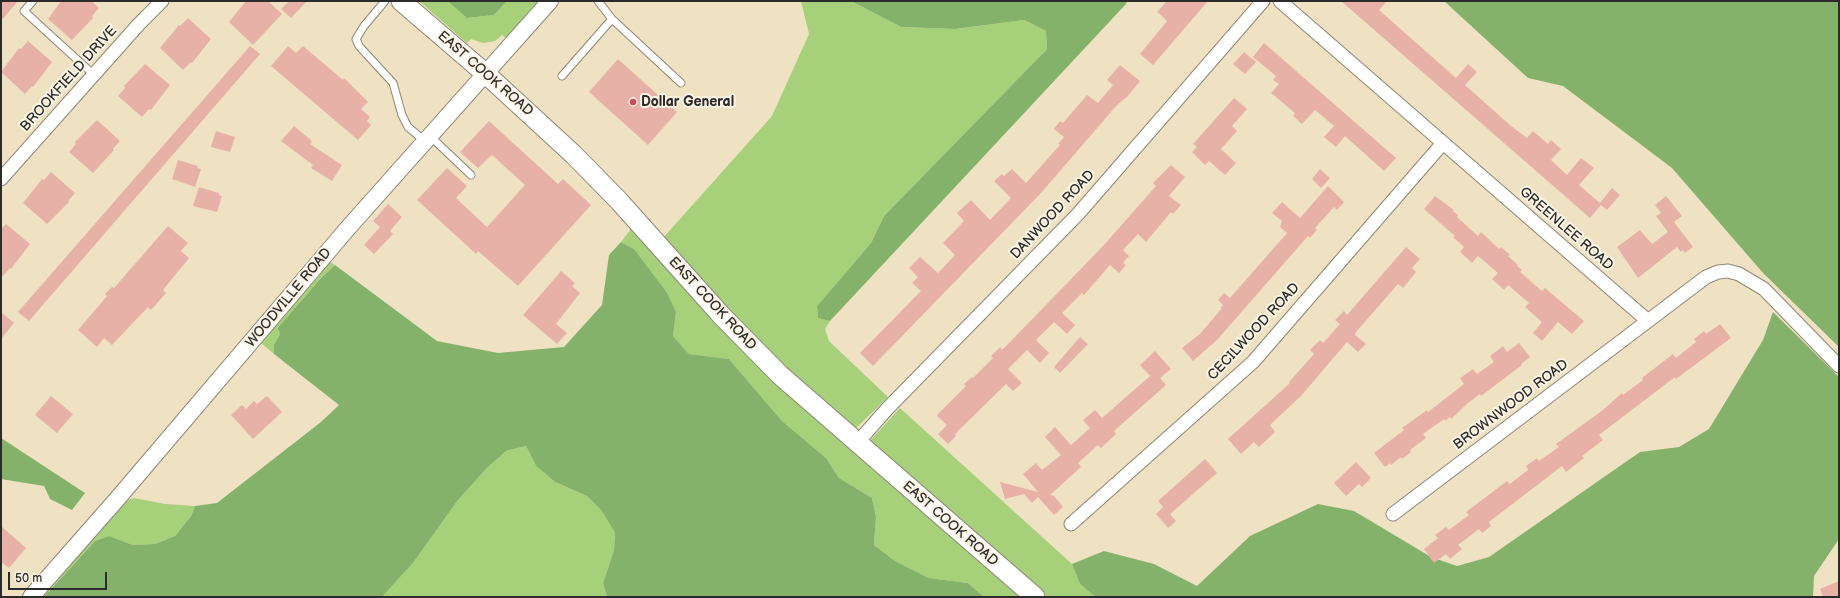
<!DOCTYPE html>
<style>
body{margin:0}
#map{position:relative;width:1840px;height:598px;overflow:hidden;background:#efe2c3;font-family:"Balsamiq Sans",sans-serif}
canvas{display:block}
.frame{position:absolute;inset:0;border:2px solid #2b2b2b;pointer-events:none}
.scale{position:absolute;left:8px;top:572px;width:99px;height:18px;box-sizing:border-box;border:2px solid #2b2b2b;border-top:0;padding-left:5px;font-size:12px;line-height:14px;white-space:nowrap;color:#2b2b2b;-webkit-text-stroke:3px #fcf5e5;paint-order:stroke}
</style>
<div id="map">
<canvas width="1840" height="598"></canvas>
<div class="frame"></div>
<div class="scale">50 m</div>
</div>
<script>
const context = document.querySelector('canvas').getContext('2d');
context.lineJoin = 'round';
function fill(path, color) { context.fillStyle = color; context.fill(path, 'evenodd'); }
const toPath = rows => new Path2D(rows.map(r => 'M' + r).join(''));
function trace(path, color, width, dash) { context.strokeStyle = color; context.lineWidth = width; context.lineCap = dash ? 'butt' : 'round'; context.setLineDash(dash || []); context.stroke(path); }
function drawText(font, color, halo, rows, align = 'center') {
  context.font = font + ' "Balsamiq Sans",sans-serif'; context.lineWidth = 4; context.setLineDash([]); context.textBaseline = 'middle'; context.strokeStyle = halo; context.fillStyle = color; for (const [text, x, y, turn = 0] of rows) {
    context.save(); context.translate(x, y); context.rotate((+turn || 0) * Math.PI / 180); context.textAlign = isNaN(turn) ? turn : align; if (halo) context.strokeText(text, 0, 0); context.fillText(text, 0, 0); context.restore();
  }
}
fill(toPath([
 [419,1,447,1,467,18,494,15,507,1,539,1,506,38,502,35,495,41,483,43,471,39,467,43],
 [801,1,851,1,901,27,955,29,1024,20,1046,31,1047,49,884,216,871,243,817,306,818,318,830,321,825,329,829,341,888,397,853,431,758,343,663,238,772,116,809,34],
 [631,229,710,317,769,377,1021,597,984,597,968,583,929,578,895,561,874,545,876,517,872,498,839,478,826,458,782,421,729,359,689,354,673,336,676,312,634,249,621,242],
 [330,262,335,265,321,278,279,328,280,334,274,345,274,354,261,343],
 [900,408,1072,564,1080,584,1095,597,1047,597,868,443],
 [526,446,536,466,555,482,587,496,601,510,615,533,614,550,603,583,607,597,382,597,413,563,458,500,487,468,506,451],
 [134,498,165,504,195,506,191,516,175,536,155,544,133,545,109,536,95,541,44,597,37,597,121,502]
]), '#a7d07b');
fill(toPath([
 [447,1,507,1,494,15,467,18],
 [851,1,1127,1,1126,4,830,321,818,318,817,306,871,243,884,216,1047,49,1046,31,1024,20,955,29,901,27],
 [1444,1,1839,1,1839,347,1763,273,1672,168,1563,86,1528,78],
 [621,242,634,249,667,293,676,312,673,336,689,354,729,359,782,421,826,458,839,478,872,498,876,517,874,545,895,561,929,578,968,583,984,597,607,597,603,583,614,550,615,533,601,510,587,496,555,482,536,466,526,446,506,451,487,468,458,500,413,563,382,597,44,597,95,541,109,536,133,545,155,544,175,536,191,516,195,506,217,503,321,422,339,405,274,354,274,345,280,334,278,328,321,278,335,265,437,341,498,353,564,347,602,305,609,255],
 [1773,312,1839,377,1839,539,1814,576,1813,597,1095,597,1080,584,1072,564,1104,551,1154,564,1197,586,1250,536,1318,504,1354,511,1431,557,1457,566,1489,557,1640,452,1679,447,1709,429,1763,340],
 [1,438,85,493,72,510,50,499,44,486,1,479]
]), '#85b26b');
fill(toPath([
 [1,1,18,1,1,21],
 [61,1,91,1,99,8,92,16,93,18,72,40,48,19],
 [246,1,268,1,282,14,253,45,229,22],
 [289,1,307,1,291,18,281,9],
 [1167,1,1208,1,1153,65,1140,54,1167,21,1157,12],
 [1341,1,1387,1,1379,10,1456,78,1468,64,1477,72,1465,85,1511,126,1527,138,1533,131,1548,144,1551,140,1561,149,1551,160,1567,175,1581,158,1594,168,1579,185,1600,203,1612,188,1620,195,1607,210,1601,205,1590,218],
 [188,18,211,39,192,63,191,62,183,70,160,48,179,25,180,26],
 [28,41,52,62,33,87,32,86,25,94,1,72,19,48,21,49],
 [1264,43,1396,158,1384,171,1345,136,1336,147,1324,137,1334,126,1315,110,1302,124,1293,116,1295,113,1271,93,1279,84,1273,80,1276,76,1253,57],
 [250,46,260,54,29,321,18,312],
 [288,46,296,53,303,46,343,80,344,78,368,102,361,109,370,117,367,121,371,125,358,140,271,66],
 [1244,52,1256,62,1245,74,1233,64],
 [618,59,677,112,648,145,589,92],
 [145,64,170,85,151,110,149,109,142,117,118,96,125,88,124,86],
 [1120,65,1140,81,1127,97,1117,105,1041,193,873,366,860,353,921,291,912,283,918,277,909,268,920,257,938,273,955,255,943,243,964,221,957,213,971,200,990,220,1011,198,994,181,1002,174,1004,176,1012,169,1026,183,1060,145,1058,144,1064,137,1054,129,1060,121,1063,123,1087,95,1098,103,1113,85,1107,80],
 [1234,98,1247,109,1232,126,1237,131,1221,149,1236,163,1225,175,1209,161,1205,165,1192,152,1197,147,1193,144],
 [97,120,120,141,113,149,114,150,93,173,69,152,76,144,75,142],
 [489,121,558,184,563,179,591,205,518,286,478,251,476,254,417,200,447,168,467,186,456,198,487,227,525,185,492,155,478,168,460,152],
 [294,126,310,139,312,142,310,144,342,165,332,181,311,168,313,165,281,141],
 [216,131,235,137,230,152,211,147],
 [178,160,198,166,197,168,201,169,195,187,172,179],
 [1171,165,1185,177,1169,196,1181,205,1173,214,1171,212,1146,242,1138,234,1123,250,1129,256,1123,263,1126,265,1119,273,1110,265,1084,295,1082,293,1062,313,1075,325,1067,334,1054,322,1036,340,1049,353,1040,363,1027,350,1008,369,1022,383,1013,391,1006,384,955,434,956,436,948,444,938,434,947,425,937,416,938,414,966,386,964,384,972,377,973,378,993,358,991,356,1000,347,1002,350,1010,342,1103,246,1156,186,1153,183],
 [1320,169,1330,178,1321,188,1312,179],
 [51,172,75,193,68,201,69,202,47,224,23,203,42,179,44,180],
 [1328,186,1344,202,1337,210,1334,207,1315,228,1317,230,1310,238,1308,236,1217,340,1193,361,1182,348,1200,334,1222,308,1220,308,1223,305,1218,300,1224,293,1230,298,1287,233,1280,227,1282,221,1272,213,1282,202,1300,218],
 [199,187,219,193,219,195,222,196,217,212,193,206],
 [1435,196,1454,210,1453,211,1458,215,1457,217,1478,236,1481,232,1499,249,1501,247,1510,255,1508,256,1518,265,1517,266,1522,270,1520,272,1542,291,1545,288,1584,321,1572,334,1558,322,1542,341,1533,333,1542,322,1525,307,1529,303,1508,285,1504,290,1492,279,1498,273,1478,256,1472,263,1460,252,1464,247,1453,237,1455,236,1424,209],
 [1666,196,1682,216,1674,222,1693,247,1685,253,1683,250,1681,252,1677,247,1638,278,1617,247,1640,230,1652,244,1668,232,1656,216,1661,213,1655,205],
 [388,204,402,217,390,231,393,234,374,254,364,245,380,227,373,221],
 [6,224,30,244,11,269,10,268,1,278,1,229],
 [168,226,188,243,181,251,189,258,185,263,163,290,166,293,151,310,148,307,112,345,104,338,97,347,78,330,107,296,105,294,112,287,114,288],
 [1406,247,1420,259,1412,268,1416,272,1403,288,1398,284,1356,332,1355,335,1366,344,1358,352,1347,342,1301,396,1270,425,1275,432,1259,447,1254,442,1241,454,1228,439,1289,384,1290,381,1314,354,1310,350,1320,340,1323,343,1340,324,1335,320,1344,311,1347,315],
 [561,271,575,283,572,286,580,293,556,324,567,333,557,344,523,315],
 [1,312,14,323,1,339],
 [1720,324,1731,338,1676,379,1675,377,1599,435,1603,440,1582,456,1584,458,1566,472,1562,466,1489,522,1491,526,1482,533,1479,529,1458,545,1462,549,1450,559,1446,554,1434,563,1424,549,1438,538,1435,535,1446,527,1449,530,1469,515,1466,512,1507,481,1510,484,1528,470,1526,466,1537,458,1539,461,1559,447,1556,444,1603,410,1622,393,1623,395,1643,380,1642,378,1673,354,1676,358,1696,342,1694,339,1704,331,1706,334],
 [1080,337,1088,344,1060,373,1054,367],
 [1519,343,1530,357,1521,364,1522,365,1481,396,1480,394,1468,403,1451,419,1450,417,1445,421,1444,419,1423,434,1426,438,1410,450,1411,452,1402,459,1401,457,1391,465,1390,463,1385,467,1374,453,1404,430,1402,428,1427,410,1428,412,1464,384,1460,378,1473,369,1477,374,1494,362,1490,356,1503,346,1507,352],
 [1155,351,1171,369,1160,378,1166,385,1114,431,1116,434,1101,448,1098,445,1078,463,1081,467,1050,495,1054,496,1063,507,1054,515,1038,497,1032,503,1024,494,1005,499,1000,482,1038,492,1023,474,1036,463,1042,470,1061,455,1045,437,1055,427,1071,445,1090,428,1083,420,1095,410,1102,418,1150,376,1140,365],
 [51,396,73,414,57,433,35,415],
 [267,396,282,412,253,439,231,415,242,405,246,409,254,401,257,404],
 [1205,459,1217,473,1170,514,1176,521,1168,528,1156,514,1163,507,1158,501],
 [1356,462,1371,478,1362,487,1359,484,1346,496,1334,483],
 [1,526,26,548,9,568,1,562],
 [1839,581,1839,597,1823,597,1820,589]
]), '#e8b1a8');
const service = toPath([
 [33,1,24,11,94,75],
 [385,1,364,26,356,39,359,46,393,83,402,115,408,127,426,142],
 [598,1,612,19,681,83],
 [562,76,612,19],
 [431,137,471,175]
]);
const minor = toPath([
 [1280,1,1648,321],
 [1,179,139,24,162,1],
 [857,443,887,409,1078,214,1263,1],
 [1393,514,1706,277,1718,272,1728,271,1739,274,1764,289,1839,366],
 [1071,524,1253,362,1443,143]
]);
const tertiary = toPath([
 [31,597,118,498,348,228,550,1]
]);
const secondary = toPath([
 [401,1,486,74,574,155,619,201,721,315,780,375,1035,597]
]);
trace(service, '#8d8677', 9);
trace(minor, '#8d8677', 15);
trace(tertiary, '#8d8677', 18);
trace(secondary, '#8d8677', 21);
trace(service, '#fff', 7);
trace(minor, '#fff', 13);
trace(tertiary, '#fff', 16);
trace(secondary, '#fff', 19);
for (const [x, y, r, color] of [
 [633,102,4,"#d1495b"]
]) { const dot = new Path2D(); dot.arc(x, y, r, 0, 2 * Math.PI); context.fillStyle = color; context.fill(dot); trace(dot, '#fcf5e5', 1.5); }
drawText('14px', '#2b2b2b', '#fcf5e5', [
 ["EAST COOK ROAD",485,74,41],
 ["BROOKFIELD DRIVE",69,79,-48],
 ["DANWOOD ROAD",1053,215,-47],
 ["GREENLEE ROAD",1566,229,41],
 ["WOODVILLE ROAD",289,298,-50],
 ["EAST COOK ROAD",712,304,47],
 ["CECILWOOD ROAD",1254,332,-47],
 ["BROWNWOOD ROAD",1511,405,-37],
 ["EAST COOK ROAD",950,524,41]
]);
drawText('bold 14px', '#2b2b2b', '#fcf5e5', [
 ["Dollar General",641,102]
], 'left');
</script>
